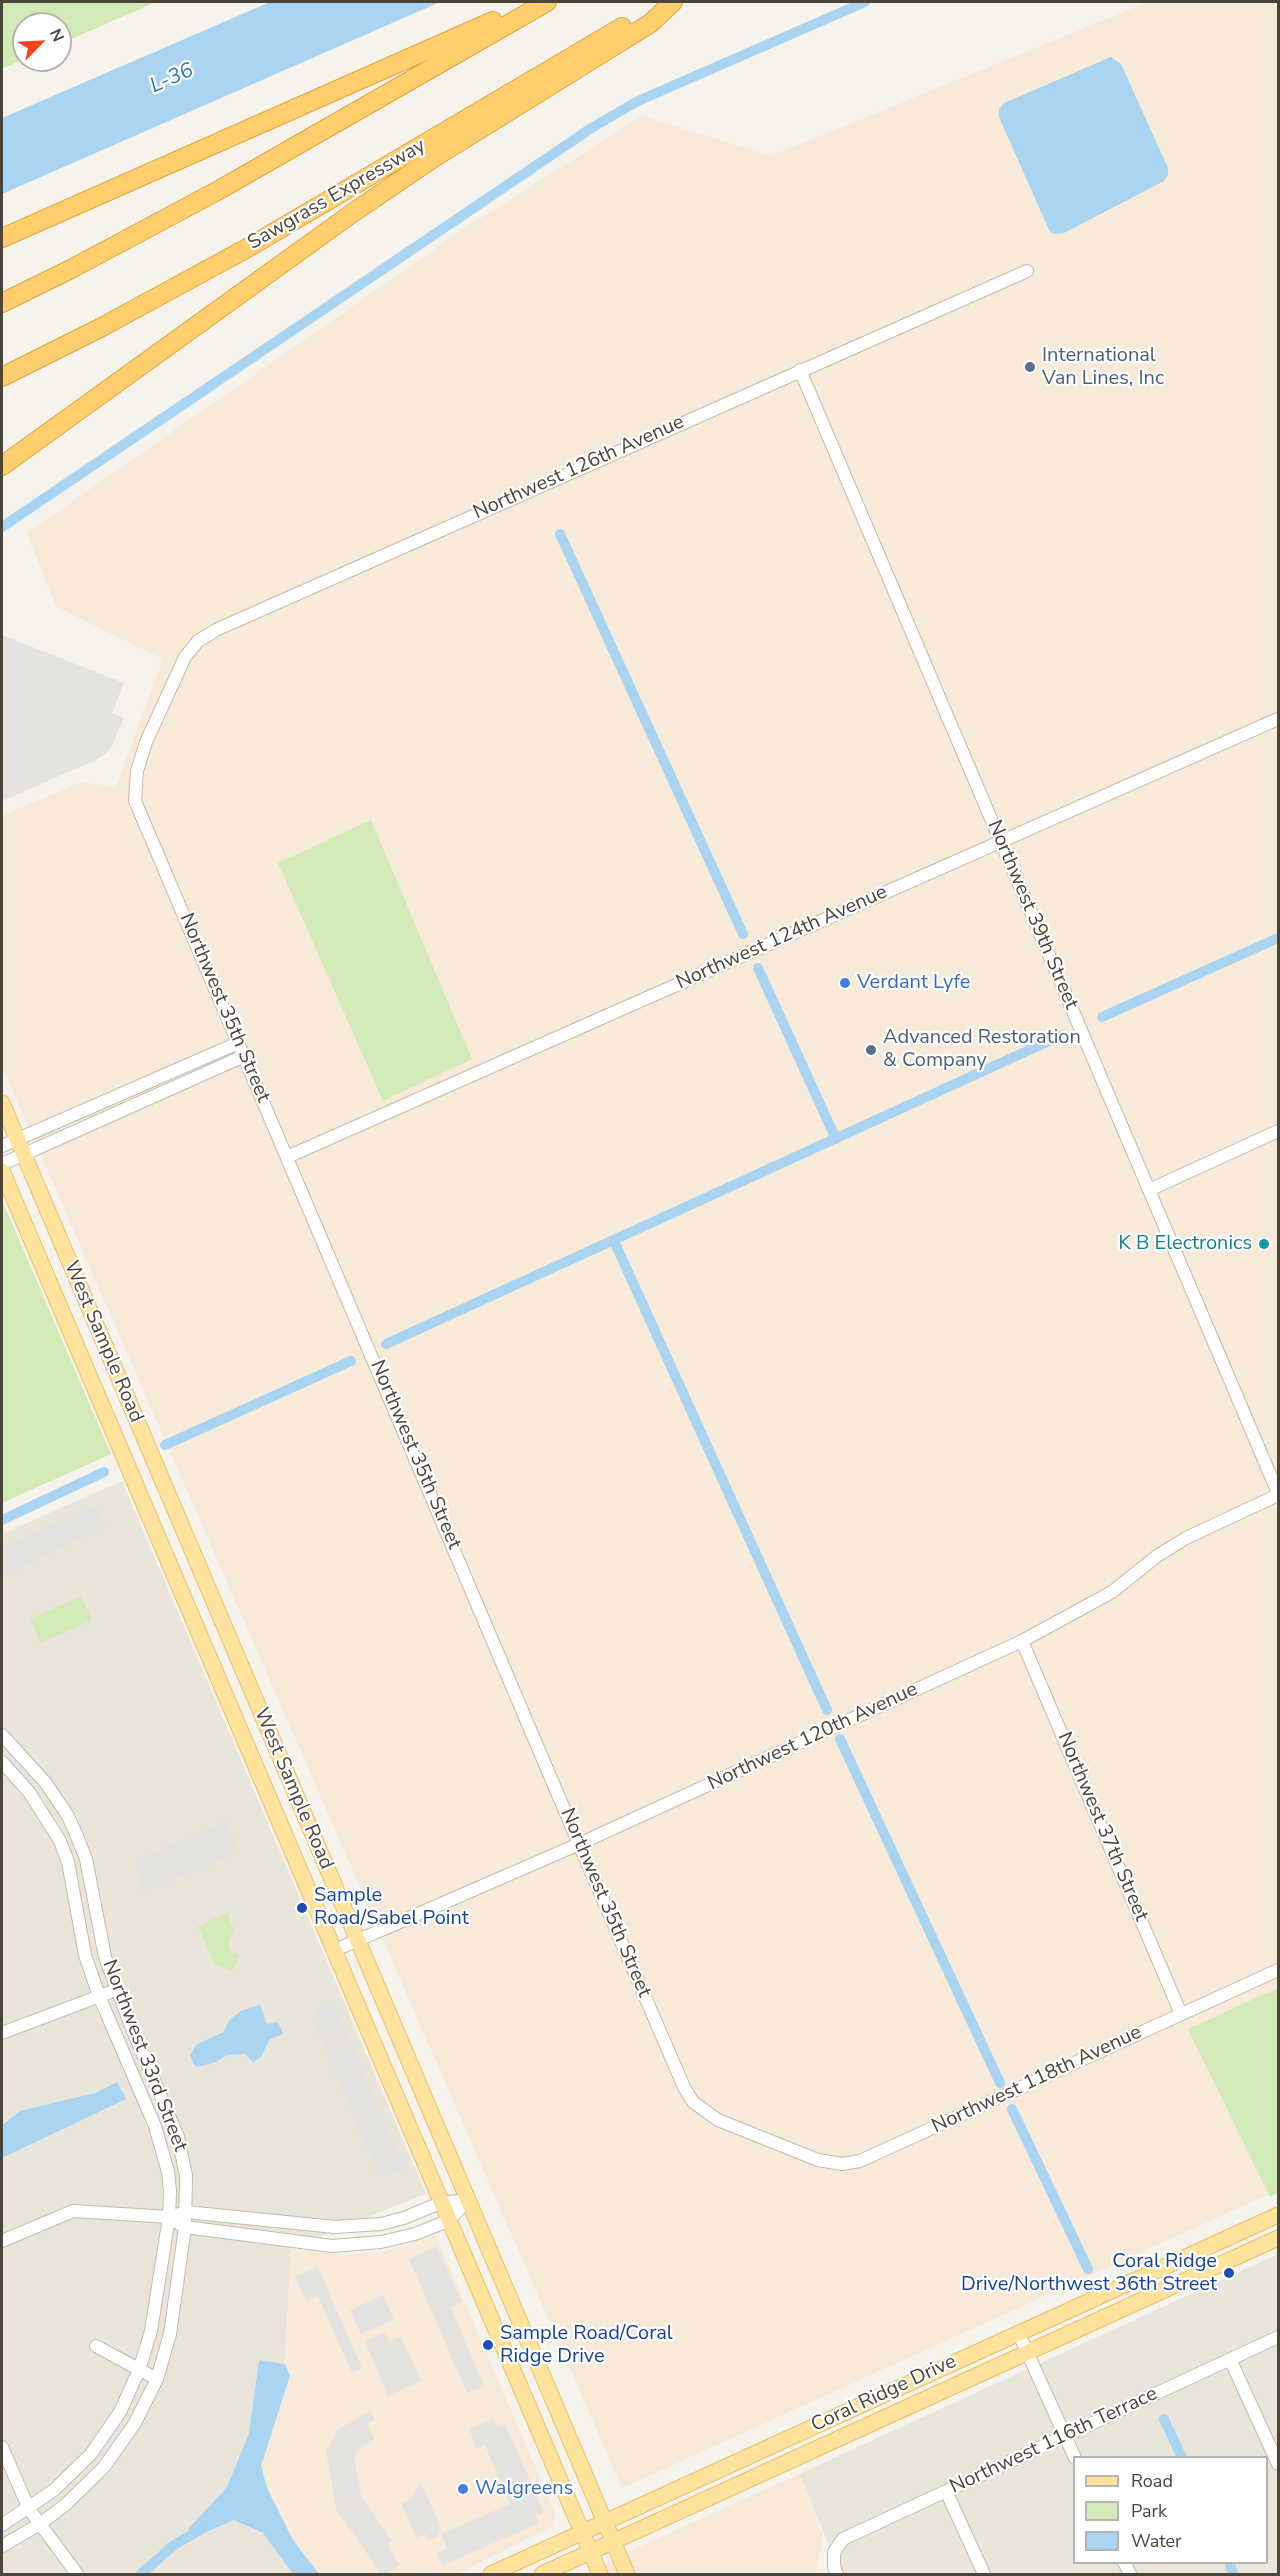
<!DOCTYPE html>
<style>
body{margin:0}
#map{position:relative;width:1280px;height:2576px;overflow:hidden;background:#f6f3ec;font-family:"Nunito Sans",sans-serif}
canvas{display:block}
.frame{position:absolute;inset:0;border:3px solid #4b4439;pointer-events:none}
.legend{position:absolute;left:1073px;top:2456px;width:195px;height:108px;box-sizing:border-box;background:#fff;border:2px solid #b7b4b0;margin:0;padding:8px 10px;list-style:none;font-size:18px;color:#4b4439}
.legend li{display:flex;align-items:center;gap:12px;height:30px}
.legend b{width:30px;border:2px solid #b7b4b0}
.north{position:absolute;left:12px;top:12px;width:60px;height:60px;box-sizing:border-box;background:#fff;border:2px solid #b7b4b0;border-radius:50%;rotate:66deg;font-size:16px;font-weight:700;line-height:24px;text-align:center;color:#4b4439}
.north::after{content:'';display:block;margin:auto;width:21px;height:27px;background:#fc3f1d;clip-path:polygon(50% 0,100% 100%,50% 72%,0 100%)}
</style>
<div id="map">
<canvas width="1280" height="2576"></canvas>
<div class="frame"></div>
<ul class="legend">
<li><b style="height:8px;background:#ffe39c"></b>Road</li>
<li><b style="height:16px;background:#d2eab5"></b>Park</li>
<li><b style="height:16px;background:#a9d4f2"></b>Water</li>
</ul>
<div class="north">N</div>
</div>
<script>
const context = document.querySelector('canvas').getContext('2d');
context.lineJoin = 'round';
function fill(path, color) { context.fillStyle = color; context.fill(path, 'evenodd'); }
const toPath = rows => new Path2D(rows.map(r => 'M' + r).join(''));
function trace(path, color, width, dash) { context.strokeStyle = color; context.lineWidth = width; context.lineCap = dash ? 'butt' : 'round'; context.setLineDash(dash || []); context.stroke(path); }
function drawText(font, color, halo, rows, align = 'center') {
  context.font = font + ' "Nunito Sans",sans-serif'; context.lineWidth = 4.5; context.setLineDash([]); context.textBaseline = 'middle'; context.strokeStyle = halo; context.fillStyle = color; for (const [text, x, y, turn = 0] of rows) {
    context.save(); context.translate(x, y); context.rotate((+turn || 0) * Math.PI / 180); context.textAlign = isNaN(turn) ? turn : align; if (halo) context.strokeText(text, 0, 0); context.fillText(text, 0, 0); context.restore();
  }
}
fill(toPath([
 [122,1481,426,2194,291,2248,285,2364,259,2360,249,2433,227,2487,188,2529,193,2538,234,2520,263,2533,293,2574,2,2574,2,1534],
 [1278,2254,1278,2574,841,2574,799,2474],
 [1074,2458,1266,2458,1266,2562,1074,2562]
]), '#eae5da');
fill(toPath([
 [1148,2,1278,2,1278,2190,622,2488,2,1066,2,816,81,782,116,787,163,659,56,607,27,533,468,226,642,116,771,156],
 [436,2235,555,2513,554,2526,457,2574,319,2574,293,2540,267,2488,261,2466,290,2376,285,2364,291,2248,345,2255,382,2252],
 [799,2474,823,2535,816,2574,580,2574]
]), '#f7ead8');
fill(toPath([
 [2,2,156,2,60,44,60,24,24,24,24,59,2,69],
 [371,820,472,1059,383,1101,278,863],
 [2,1200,111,1454,2,1503],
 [81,1596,92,1620,41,1643,30,1619],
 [227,1913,234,1930,228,1944,232,1952,240,1954,232,1971,214,1964,198,1926],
 [1278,1988,1278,2193,1270,2197,1188,2029]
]), '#d2eab5');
fill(toPath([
 [2,635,124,683,112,713,124,718,110,750,96,760,2,801],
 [96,1505,105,1527,5,1574,2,1566,2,1547],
 [227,1821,238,1852,142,1892,136,1861],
 [333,2001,404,2169,388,2176,378,2173,314,2021,320,2019,315,2011],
 [437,2246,462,2302,451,2308,484,2386,467,2393,409,2259],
 [318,2267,362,2368,352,2373,318,2296,306,2301,295,2277],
 [383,2295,394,2320,361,2334,350,2310],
 [385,2332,389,2342,401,2337,421,2381,388,2396,365,2341],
 [370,2410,375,2419,367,2423,374,2439,356,2451,355,2461,362,2498,392,2541,387,2546,400,2564,387,2574,381,2574,336,2509,326,2451,338,2430],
 [494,2418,497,2427,505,2424,544,2512,536,2516,539,2523,442,2566,437,2553,447,2548,441,2534,510,2504,485,2445,477,2448,469,2429],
 [421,2483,441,2527,438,2537,428,2540,426,2534,416,2538,401,2503,411,2498]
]), '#e5e3e0');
fill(toPath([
 [270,2,440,2,2,194,2,118],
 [1111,57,1121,64,1168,168,1168,175,1164,181,1064,233,1056,234,1050,232,999,117,999,109,1004,103],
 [260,2005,267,2024,278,2022,283,2034,270,2039,261,2057,253,2062,245,2054,227,2055,216,2062,198,2067,194,2065,190,2055,197,2044,224,2032,229,2020,241,2011],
 [117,2082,126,2099,2,2158,2,2125,20,2111,95,2093],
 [259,2360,285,2364,290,2376,261,2466,267,2488,293,2540,319,2574,293,2574,263,2533,234,2520,193,2538,188,2529,227,2487,249,2433]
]), '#a9d4f2');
trace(toPath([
 [2,527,593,127,638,101,865,2],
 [560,534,743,934],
 [758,968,836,1139],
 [1102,1017,1278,938],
 [614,1241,827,1710],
 [386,1344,1062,1035],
 [165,1445,351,1361],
 [2,1520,104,1472],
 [840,1739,1000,2083],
 [1012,2109,1088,2269],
 [1164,2419,1182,2458],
 [1229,2562,1233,2574],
 [141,2574,174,2545,202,2529]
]), '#a9d4f2', 10);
const minor = toPath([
 [1027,271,218,629,198,641,185,657,146,742,137,771,135,801,579,1844,684,2087,693,2102,718,2120,818,2160,842,2164,860,2161,1278,1970],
 [800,370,1278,1493],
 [2,1146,238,1043],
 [287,1157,1278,719],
 [2,1164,244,1056],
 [1149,1190,1278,1131],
 [1022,1641,1181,2014],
 [2,1735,45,1782,68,1816,76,1834,86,1859,105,1957,131,2026,178,2137,186,2176,185,2227,170,2334,157,2379,135,2423,104,2467,65,2505,40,2524,2,2546],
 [2,1762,29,1792,60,1841,68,1862,85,1955,99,1996,155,2126,168,2172,170,2192,169,2217,151,2331,139,2370,120,2412,91,2454,54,2490,2,2525],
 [333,1951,579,1844,1022,1641,1112,1592,1157,1556,1186,1538,1278,1495],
 [2,2033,116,1990],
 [178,2223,185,2227,332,2246,381,2242,415,2234,448,2221,468,2200],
 [2,2241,73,2211,169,2217,186,2212,335,2227,381,2224,404,2218,440,2203,468,2200],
 [1018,2332,1075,2458],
 [96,2346,157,2379],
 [1230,2359,1278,2464],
 [2,2447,29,2509,77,2574],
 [946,2491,984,2574],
 [1124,2562,1130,2574],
 [837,2574,834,2567,834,2552,843,2539,1278,2337]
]);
const major = toPath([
 [2,1103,627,2574],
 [2,1171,600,2574],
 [491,2574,1278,2215],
 [542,2574,1278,2238]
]);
const highway = toPath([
 [2,238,493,21],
 [2,303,71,269,219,190,547,2],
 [2,377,102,327,251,246,622,27],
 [2,466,351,214,435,157,651,23,673,2]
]);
trace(minor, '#c2bbae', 14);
trace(major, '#e6c16a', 17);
trace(highway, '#e0a43c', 20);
trace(minor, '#fff', 12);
trace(major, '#ffe39c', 15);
trace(highway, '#ffcf6e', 18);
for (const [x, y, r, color] of [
 [1030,367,6,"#5c6f8a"],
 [845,983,6,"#3f7fe0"],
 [871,1050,6,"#5c6f8a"],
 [1264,1244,6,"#0f9aa8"],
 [302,1908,6,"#1a4fb4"],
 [1229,2273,6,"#1a4fb4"],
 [488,2345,6,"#1a4fb4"],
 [463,2489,6,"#3f7fe0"]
]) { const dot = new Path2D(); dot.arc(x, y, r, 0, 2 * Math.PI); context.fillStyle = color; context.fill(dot); trace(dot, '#fff', 2); }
drawText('20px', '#4b4439', '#fff', [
 ["Sawgrass Expressway",337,195,-30],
 ["Northwest 126th Avenue",579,468,-24],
 ["Northwest 39th Street",1032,915,67],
 ["Northwest 124th Avenue",782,938,-24],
 ["Northwest 35th Street",224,1008,67],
 ["West Sample Road",103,1342,67],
 ["Northwest 35th Street",415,1455,67],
 ["Northwest 120th Avenue",813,1737,-25],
 ["West Sample Road",293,1789,67],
 ["Northwest 37th Street",1102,1827,67],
 ["Northwest 35th Street",605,1903,67],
 ["Northwest 33rd Street",144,2056,69],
 ["Northwest 118th Avenue",1037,2080,-25],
 ["Coral Ridge Drive",884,2394,-25],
 ["Northwest 116th Terrace",1054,2441,-25]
]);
drawText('20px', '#4e5e75', '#fff', [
 ["International",1042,356],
 ["Van Lines, Inc",1042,379],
 ["Advanced Restoration",883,1038],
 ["& Company",883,1061]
], 'left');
drawText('20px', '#366cbe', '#fff', [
 ["Verdant Lyfe",857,983],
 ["Walgreens",475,2489]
], 'left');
drawText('20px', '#0d838f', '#fff', [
 ["K B Electronics",1252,1244]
], 'right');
drawText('20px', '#164399', '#fff', [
 ["Sample",314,1896],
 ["Road/Sabel Point",314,1919],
 ["Coral Ridge",1217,2262,"right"],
 ["Drive/Northwest 36th Street",1217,2285,"right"],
 ["Sample Road/Coral",500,2334],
 ["Ridge Drive",500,2357]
], 'left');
drawText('italic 21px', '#2e7ab2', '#fff', [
 ["L-36",172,79,-24]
]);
</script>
